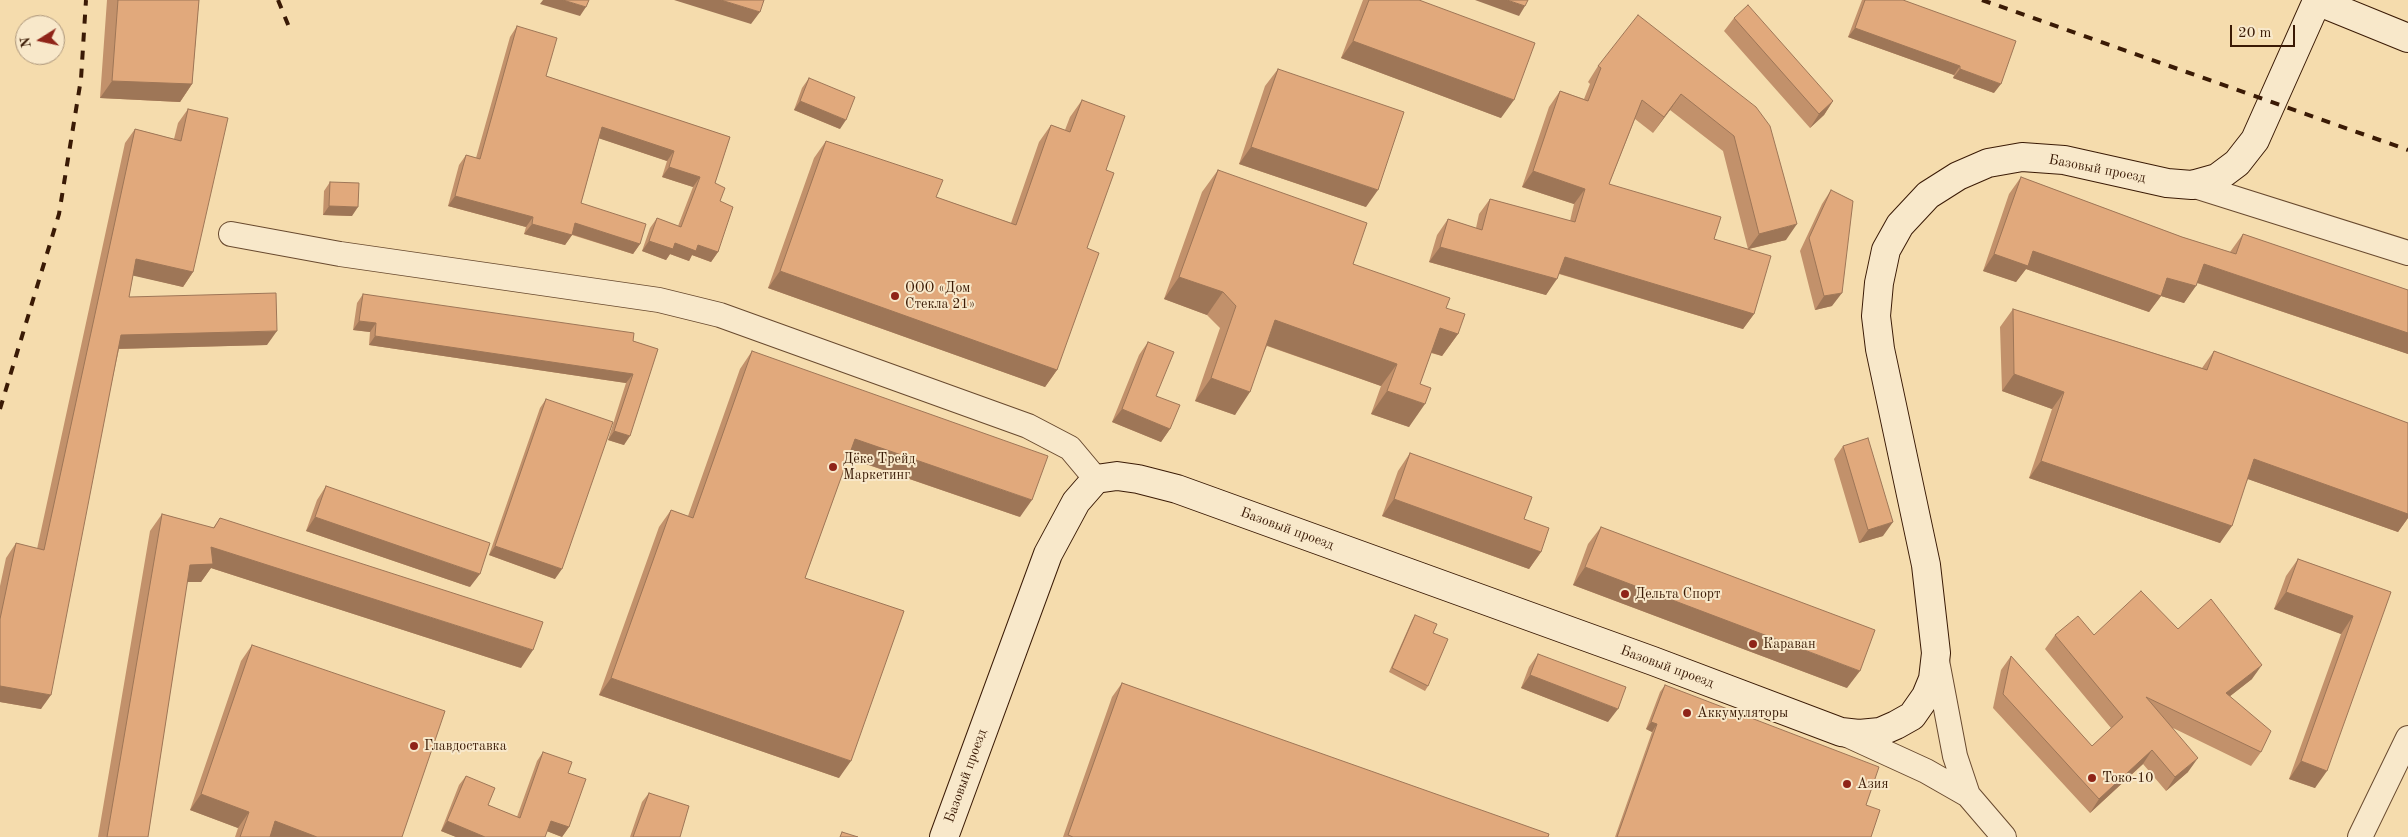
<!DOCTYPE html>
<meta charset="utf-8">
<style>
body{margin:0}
#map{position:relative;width:2408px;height:837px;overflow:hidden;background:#f5dcad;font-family:"Old Standard TT",serif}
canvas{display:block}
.north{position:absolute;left:15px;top:15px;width:50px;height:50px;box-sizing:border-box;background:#f8e8ca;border:1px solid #ac967b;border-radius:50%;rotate:260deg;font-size:14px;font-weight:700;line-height:20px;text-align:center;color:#3a1a05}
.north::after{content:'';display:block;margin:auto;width:18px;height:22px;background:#8f2418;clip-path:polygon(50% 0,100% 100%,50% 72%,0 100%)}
.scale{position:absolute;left:2230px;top:25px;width:65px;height:22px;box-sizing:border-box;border:2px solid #3a1a05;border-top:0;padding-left:6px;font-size:15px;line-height:18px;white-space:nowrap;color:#3a1a05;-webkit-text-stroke:4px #f8e8ca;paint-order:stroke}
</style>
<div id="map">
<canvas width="2408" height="837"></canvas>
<div class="north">N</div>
<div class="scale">20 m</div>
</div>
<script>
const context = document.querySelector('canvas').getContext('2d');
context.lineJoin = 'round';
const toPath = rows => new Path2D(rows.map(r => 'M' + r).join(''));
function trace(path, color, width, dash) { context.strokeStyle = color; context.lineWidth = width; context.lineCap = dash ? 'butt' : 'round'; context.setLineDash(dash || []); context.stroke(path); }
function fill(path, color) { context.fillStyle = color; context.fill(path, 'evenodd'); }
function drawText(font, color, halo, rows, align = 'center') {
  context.font = font + ' "Old Standard TT",serif'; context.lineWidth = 4; context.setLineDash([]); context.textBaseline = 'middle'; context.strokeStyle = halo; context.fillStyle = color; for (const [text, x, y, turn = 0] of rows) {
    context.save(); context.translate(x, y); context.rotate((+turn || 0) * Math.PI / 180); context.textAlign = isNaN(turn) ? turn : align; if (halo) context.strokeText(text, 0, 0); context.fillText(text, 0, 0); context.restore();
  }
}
const street = toPath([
 [2192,185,2408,253],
 [231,234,340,254,659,300,720,315,1028,426,1070,448,1096,479],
 [1937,661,1955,756,1968,795],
 [1843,733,1926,771,1968,795,2004,837],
 [2360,837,2408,738]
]);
const secondary = toPath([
 [944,837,1048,554,1076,502,1096,479,1117,476,1138,479,1177,489,1653,661,1841,732,1859,734,1880,732,1896,725,1912,716,1926,696,1933,679,1936,653,1926,565,1880,349,1876,316,1879,283,1886,250,1900,225,1928,195,1958,176,1988,163,2022,157,2064,160,2167,183,2192,185,2217,178,2237,163,2255,140,2317,1,2408,38]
]);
trace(street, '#694a2f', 26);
trace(secondary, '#3a1a05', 30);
trace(street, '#f8e8ca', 24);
trace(secondary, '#f8e8ca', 28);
trace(toPath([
 [278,0,289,27],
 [1982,0,2408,150],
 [0,409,59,214,81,79,86,0]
]), '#3a1a05', 4, [9, 9]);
fill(toPath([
 [107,0,199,0,192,84,180,102,100,98],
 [1363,0,1419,0,1501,118,1341,58],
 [1862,0,1903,0,1994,93,1953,78,1954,75,1848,37],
 [1734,18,1833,101,1824,115,1810,128,1724,31],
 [517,26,546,76,730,137,715,183,720,201,718,252,711,262,692,255,689,261,670,254,666,260,642,251,650,228,657,218,678,226,693,187,662,177,667,161,599,138,581,203,640,244,633,254,572,235,565,245,524,234,526,227,448,206,459,165,466,155,476,158,510,37],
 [1598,66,1756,107,1786,240,1749,249,1754,314,1743,329,1559,274,1546,295,1429,262,1437,235,1448,219,1476,228,1479,214,1490,199,1570,221,1574,204,1522,187,1549,107,1560,91,1584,99,1590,84,1588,82],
 [1670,110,1723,151,1748,249,1714,239,1609,184,1635,119,1653,133],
 [1278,69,1366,207,1239,164,1265,86],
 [809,78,840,129,794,110,802,88],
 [1082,100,1106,170,1057,370,1045,387,768,288,814,158,826,141,936,197,1011,223,1039,142,1051,125,1065,130,1070,117],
 [188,109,193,272,183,287,133,275,129,297,267,345,119,349,41,709,0,702,0,586,6,558,16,543,37,549,125,143,135,129,174,139,178,123],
 [1218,170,1353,264,1446,308,1458,334,1442,356,1431,353,1420,384,1409,427,1371,414,1381,386,1267,346,1235,415,1195,401,1220,328,1207,315,1164,299,1202,192],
 [2021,177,2182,237,2230,252,2243,234,2408,290,2408,354,2197,283,2184,303,2161,296,2149,312,2026,269,2016,282,1983,271,2009,194],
 [330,182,352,216,323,215,324,191],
 [1831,190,1832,306,1815,310,1800,251,1822,204],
 [363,294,633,341,658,349,624,445,608,440,626,383,369,345,370,332,353,330,357,303],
 [2013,309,2202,368,2214,351,2408,423,2408,518,2398,532,2248,479,2220,543,2029,478,2052,409,2002,391,2000,327],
 [1148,342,1156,396,1170,429,1161,442,1112,422,1139,355],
 [752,351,1020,517,848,458,805,578,839,778,599,695,659,527,671,510,688,516,740,369],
 [546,399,555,579,489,555,540,408],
 [1843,446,1883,536,1859,543,1834,459],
 [1410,453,1524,519,1541,552,1529,569,1382,516,1398,471],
 [326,486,470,587,306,531,317,500],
 [162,514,213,528,220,518,521,668,211,568,201,582,187,582,148,837,98,837,150,531],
 [1601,527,1847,688,1573,585,1588,544],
 [2298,559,2391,592,2315,788,2289,779,2341,634,2274,609,2286,576],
 [1415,615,1428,686,1425,691,1389,672,1412,620],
 [2178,629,2252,679,2229,697,2261,752,2251,766,2173,728,2188,772,2166,791,2143,764,2090,813,1993,708,2001,670,2011,656,2092,746,2111,728,2045,649,2055,635,2094,635],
 [252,645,402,837,235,837,238,828,190,810,241,661],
 [1538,654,1608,722,1521,688,1529,667],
 [1122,683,1548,837,1063,837,1112,697],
 [1665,685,1866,805,1871,837,1615,837,1652,732,1646,729,1660,692],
 [543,752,568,773,569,827,562,837,547,831,545,837,456,837,441,831,459,785,466,776,488,805,517,817,537,761],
 [649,793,680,837,630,837,642,802]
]), '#c2916b');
fill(toPath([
 [543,0,563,0,586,7,580,16,540,4],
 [674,0,721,0,760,12,751,24],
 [1475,0,1507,0,1525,6,1519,16],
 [1855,28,1960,66,1954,75,1848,37],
 [1353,41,1514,100,1501,118,1341,58],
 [1960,69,2001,84,1994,93,1953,78],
 [112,81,192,84,180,102,100,98],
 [1681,94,1670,110,1653,133,1664,117],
 [800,101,846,120,840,129,794,110],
 [1833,101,1824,115,1810,128,1819,114],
 [602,127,674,151,667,161,595,137],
 [1251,147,1378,190,1366,207,1239,164],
 [669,167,700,177,693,187,662,177],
 [1533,171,1585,189,1574,204,1522,187],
 [455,196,533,217,526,227,448,206],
 [329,206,358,207,352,216,323,215],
 [575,223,640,244,633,254,568,233],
 [532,224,572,235,565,245,524,234],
 [1797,224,1786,240,1748,249,1759,234],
 [649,241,698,245,718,252,711,262,692,255,689,261,670,254,666,260,642,251],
 [1440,247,1557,279,1546,295,1429,262],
 [2033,251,2167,278,2196,286,2184,303,2161,296,2149,312,2026,269,2016,282,1983,271,1994,254],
 [1565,257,1754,314,1743,329,1554,272],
 [136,259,193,272,183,287,126,274],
 [2204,264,2408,333,2408,354,2192,281],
 [780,271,1057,370,1045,387,768,288],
 [1179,277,1223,292,1207,315,1164,299],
 [1842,293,1832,306,1815,310,1824,296],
 [1275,320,1397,364,1381,386,1260,343],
 [359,321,376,323,370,332,353,330],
 [1440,328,1458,334,1442,356,1424,350],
 [277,331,267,345,111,349,121,335],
 [375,336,633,374,626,383,369,345],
 [2014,374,2064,392,2052,409,2002,391],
 [1211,378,1250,392,1235,415,1195,401],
 [1387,391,1425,404,1409,427,1371,414],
 [1122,409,1170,429,1161,442,1112,422],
 [614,431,630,436,624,445,608,440],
 [855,439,1032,500,1020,517,843,456],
 [2254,459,2408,514,2408,518,2398,532,2242,477],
 [2041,461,2232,526,2220,543,2029,478],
 [1394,499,1541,552,1529,569,1382,516],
 [315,517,480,574,470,587,306,531],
 [1893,522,1883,536,1859,543,1868,530],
 [495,546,562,569,555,579,489,555],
 [211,547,533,650,521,668,211,568,201,582,178,582,190,565],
 [1585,567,1860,671,1847,688,1573,585],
 [2286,592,2353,616,2341,634,2274,609],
 [2262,665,2252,679,2216,707,2226,693],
 [1530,675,1618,709,1608,722,1521,688],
 [611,678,851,761,839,778,599,695],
 [0,686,51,695,41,709,0,702],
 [1651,722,1657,724,1652,732,1646,729],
 [2152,750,2143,764,2090,813,2099,799],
 [2198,758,2188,772,2166,791,2175,777],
 [2301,761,2327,771,2315,788,2289,779],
 [201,794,249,812,238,828,190,810],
 [275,821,317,837,264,837],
 [447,821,485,837,456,837,441,831],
 [551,821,569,827,562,837,544,830]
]), '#9e7657');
const building = toPath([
 [118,0,199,0,192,84,112,81,118,0],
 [563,0,589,0,586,7,563,0],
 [721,0,764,0,760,12,721,0],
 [1369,0,1419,0,1535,43,1514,100,1353,41,1369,0],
 [1507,0,1528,0,1525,6,1507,0],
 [1865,0,1903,0,2016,41,2001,84,1960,69,1960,66,1855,28,1865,0],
 [1748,5,1833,101,1819,114,1734,18,1748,5],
 [1638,15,1756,107,1770,126,1797,224,1759,234,1734,136,1681,94,1664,117,1642,100,1609,184,1721,217,1714,239,1771,256,1754,314,1565,257,1557,279,1440,247,1448,219,1482,230,1490,199,1575,222,1585,189,1533,171,1560,91,1588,101,1601,68,1598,66,1638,15],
 [517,26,557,38,546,76,730,137,715,183,725,188,720,201,733,207,718,252,698,245,696,251,675,243,673,249,649,241,657,218,681,227,700,177,669,167,674,151,602,127,581,203,646,224,640,244,575,223,572,235,532,224,533,217,455,196,466,155,480,159,517,26],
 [1278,69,1404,112,1378,190,1251,147,1278,69],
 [809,78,855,97,846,120,800,101,809,78],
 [1082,100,1125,116,1106,170,1114,173,1087,248,1099,253,1057,370,780,271,826,141,943,180,936,197,1016,225,1051,125,1070,132,1082,100],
 [188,109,228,118,193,272,136,259,129,297,276,293,277,331,121,335,51,695,0,686,0,619,16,543,44,550,135,129,181,141,188,109],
 [1218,170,1367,223,1353,264,1450,298,1446,308,1465,314,1458,334,1440,328,1420,384,1431,388,1425,404,1387,391,1397,364,1275,320,1250,392,1211,378,1236,306,1223,292,1179,277,1218,170],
 [2021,177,2182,237,2236,254,2243,234,2408,290,2408,333,2204,264,2196,286,2167,278,2161,296,2033,251,2028,266,1994,254,2021,177],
 [330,182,359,183,358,207,329,206,330,182],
 [1831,190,1853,201,1842,293,1824,296,1809,238,1831,190],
 [363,294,634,333,633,341,658,349,630,436,614,431,633,374,375,336,376,323,359,321,363,294],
 [2013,309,2207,370,2214,351,2408,423,2408,514,2254,459,2232,526,2041,461,2064,392,2014,374,2013,309],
 [1148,342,1174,352,1156,396,1180,405,1170,429,1122,409,1148,342],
 [752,351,1048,456,1032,500,855,439,805,578,904,611,851,761,611,678,671,510,693,518,752,351],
 [546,399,613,422,562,569,495,546,546,399],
 [1868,438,1893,522,1868,530,1843,446,1868,438],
 [1410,453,1532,497,1524,519,1549,528,1541,552,1394,499,1410,453],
 [326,486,490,543,480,574,315,517,326,486],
 [162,514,214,528,220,518,543,622,533,650,211,547,213,564,190,565,148,837,107,837,162,514],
 [1601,527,1875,630,1860,671,1585,567,1601,527],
 [2298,559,2391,592,2327,771,2301,761,2353,616,2286,592,2298,559],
 [2141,591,2178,629,2211,599,2262,665,2226,693,2271,731,2261,752,2146,697,2198,758,2175,777,2152,750,2099,799,2003,694,2011,656,2092,746,2123,717,2055,635,2078,616,2094,635,2141,591],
 [1415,615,1437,624,1433,633,1448,639,1428,686,1392,668,1415,615],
 [252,645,445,711,402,837,317,837,275,821,270,837,240,837,249,812,201,794,252,645],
 [1538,654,1626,687,1618,709,1530,675,1538,654],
 [1122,683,1549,834,1548,837,1073,837,1068,835,1122,683],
 [1665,685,1879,767,1866,805,1880,810,1871,837,1617,837,1657,724,1651,722,1665,685],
 [543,752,572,762,568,773,586,779,569,827,551,821,545,837,485,837,447,821,466,776,495,788,488,805,520,818,543,752],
 [649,793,689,806,680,837,633,837,649,793],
 [842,832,858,837,840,837,842,832]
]);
fill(building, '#e1a97c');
trace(building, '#9e7657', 1);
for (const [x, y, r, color] of [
 [895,296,5,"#8f2418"],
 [833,467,5,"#8f2418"],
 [1625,594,5,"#8f2418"],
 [1753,644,5,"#8f2418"],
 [1687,713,5,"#8f2418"],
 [414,746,5,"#8f2418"],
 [2092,778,5,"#8f2418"],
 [1847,784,5,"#8f2418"]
]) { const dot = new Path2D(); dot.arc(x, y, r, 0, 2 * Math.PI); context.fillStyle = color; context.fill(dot); trace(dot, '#f8e8ca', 2); }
drawText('14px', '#3a1a05', '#f8e8ca', [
 ["Базовый проезд",2097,169,11],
 ["Базовый проезд",1287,529,20],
 ["Базовый проезд",1667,667,20],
 ["Базовый проезд",966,776,-70]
]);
drawText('14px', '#3a1a05', '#f8e8ca', [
 ["ООО «Дом",905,288],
 ["Стекла 21»",905,304],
 ["Дёке Трейд",843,459],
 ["Маркетинг",843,475],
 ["Дельта Спорт",1635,594],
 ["Караван",1763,644],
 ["Аккумуляторы",1697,713],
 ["Главдоставка",424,746],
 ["Токо-10",2102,778],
 ["Азия",1857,784]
], 'left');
</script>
